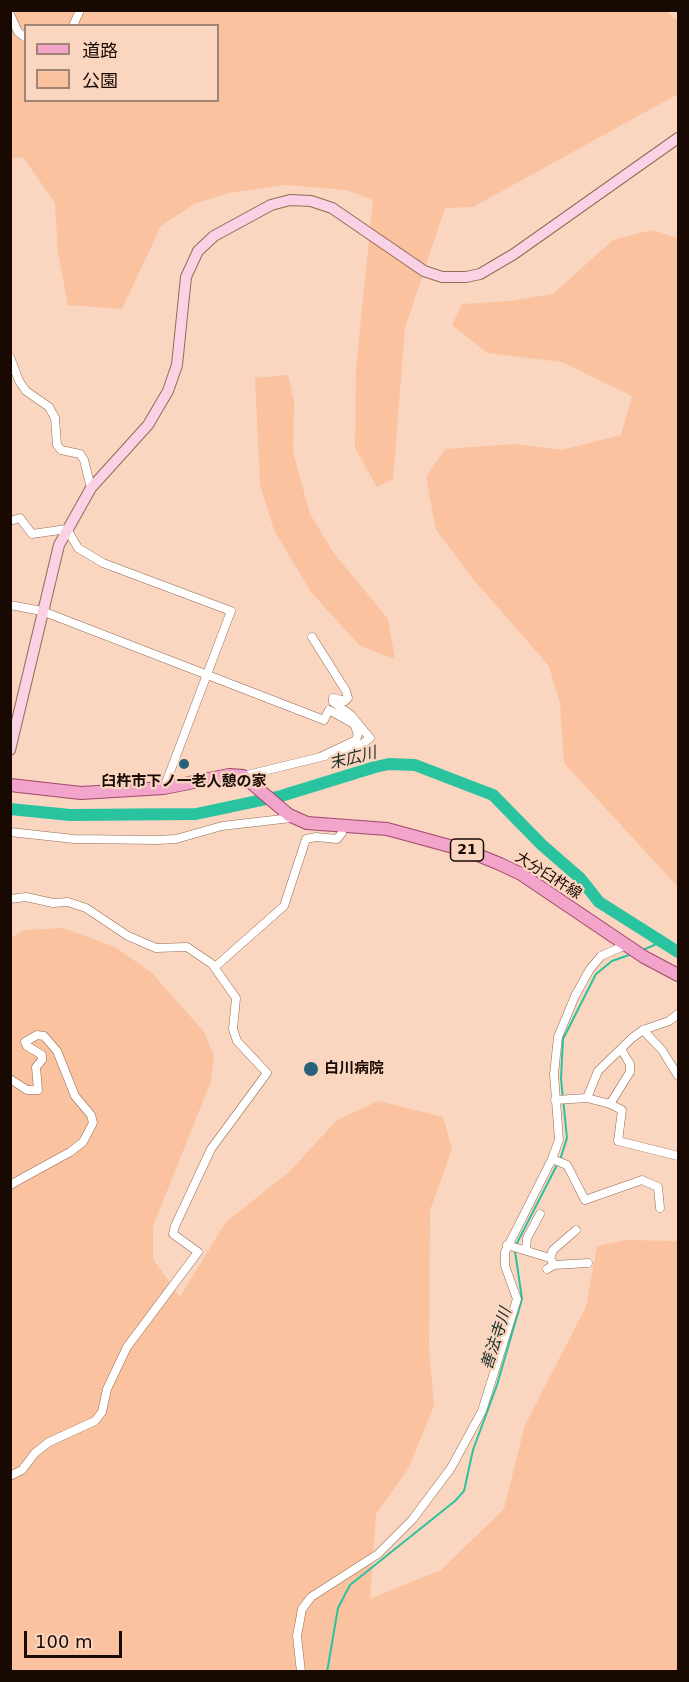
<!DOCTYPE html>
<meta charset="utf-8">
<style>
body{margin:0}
#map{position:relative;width:689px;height:1682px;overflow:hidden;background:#fad5bf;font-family:"DejaVu Sans","Noto Sans JP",sans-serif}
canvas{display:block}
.frame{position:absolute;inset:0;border:12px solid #180a03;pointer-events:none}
.legend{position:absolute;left:24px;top:24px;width:195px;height:78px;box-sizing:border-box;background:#fad5bf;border:2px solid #a08474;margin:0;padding:8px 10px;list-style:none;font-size:18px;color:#180a03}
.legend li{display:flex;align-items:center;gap:12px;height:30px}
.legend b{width:30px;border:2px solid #a08474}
.scale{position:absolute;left:24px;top:1631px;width:98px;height:27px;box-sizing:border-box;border:3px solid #180a03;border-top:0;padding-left:8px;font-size:18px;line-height:21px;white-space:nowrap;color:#180a03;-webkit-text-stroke:4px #fad5bf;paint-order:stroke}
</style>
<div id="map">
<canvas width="689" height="1682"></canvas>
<div class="frame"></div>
<ul class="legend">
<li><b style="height:8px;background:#f3a4ca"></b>道路</li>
<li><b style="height:16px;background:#fac29f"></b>公園</li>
</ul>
<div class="scale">100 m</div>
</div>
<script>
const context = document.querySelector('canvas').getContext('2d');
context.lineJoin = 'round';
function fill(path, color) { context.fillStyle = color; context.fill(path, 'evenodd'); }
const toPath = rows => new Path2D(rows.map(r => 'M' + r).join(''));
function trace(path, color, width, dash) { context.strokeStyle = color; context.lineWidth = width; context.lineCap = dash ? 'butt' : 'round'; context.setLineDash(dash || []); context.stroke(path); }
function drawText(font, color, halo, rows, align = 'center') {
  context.font = font + ' "DejaVu Sans","Noto Sans JP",sans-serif'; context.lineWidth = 4.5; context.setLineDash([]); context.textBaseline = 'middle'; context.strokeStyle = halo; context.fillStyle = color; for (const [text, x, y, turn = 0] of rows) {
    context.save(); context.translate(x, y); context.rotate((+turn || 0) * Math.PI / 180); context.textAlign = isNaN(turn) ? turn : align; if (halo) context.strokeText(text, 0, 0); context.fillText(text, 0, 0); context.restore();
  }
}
fill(toPath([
 [10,11,666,11,678,21,678,94,473,207,445,208,405,328,393,479,377,487,355,448,356,369,373,200,346,190,285,185,229,193,194,204,161,226,122,309,68,305,58,253,55,203,23,157,11,159],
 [26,26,218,26,218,100,26,100],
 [652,230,678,238,678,887,564,763,560,703,549,666,473,579,436,530,426,477,445,449,514,444,562,450,621,435,632,396,562,362,487,353,452,325,462,304,510,301,553,294,613,240],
 [288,375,294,401,293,452,310,514,333,552,388,619,395,659,360,646,311,592,274,530,260,485,255,378],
 [63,928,115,947,152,973,204,1032,214,1056,211,1081,153,1226,153,1259,180,1297,226,1222,290,1171,337,1120,378,1101,443,1117,452,1149,430,1210,429,1348,434,1406,408,1469,376,1514,370,1599,441,1570,504,1509,525,1425,586,1307,597,1246,626,1240,678,1241,678,1671,11,1671,10,938,25,930]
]), '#fac29f');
trace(toPath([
 [643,950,661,942],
 [560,1160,567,1138,561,1079,563,1039,596,974,612,961,632,954],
 [516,1245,557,1165],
 [327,1672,338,1608,350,1585,455,1501,464,1491,473,1450,497,1385,522,1299,515,1251]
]), '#2ac3a0', 2);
trace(toPath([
 [10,809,70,815,196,814,281,796,375,767,389,764,415,765,493,795,542,845,580,878,599,902,678,952]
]), '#2ac3a0', 12);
const street = toPath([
 [10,14,18,32,26,38],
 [73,26,80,10],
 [10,357,19,381,26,391,49,407,55,418,57,445,61,450,80,454,84,460,91,488],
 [10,521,20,518,32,534,67,529,78,548,103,563,231,611,164,788],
 [10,605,42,611,324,720,329,710,354,724,358,734,356,740,320,757],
 [312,637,346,691,348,698,345,701,333,698,333,702,351,715,370,738,362,744,342,752],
 [243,776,325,756],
 [10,832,74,839,158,840,176,839,222,826,291,818],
 [10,899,26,897,53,903,68,902,86,908,128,936,156,948,187,947,212,964,236,998,233,1029,237,1041,267,1073,211,1149,175,1226,173,1234,198,1252,127,1347,107,1389,102,1412,95,1421,49,1442,35,1453,22,1470,10,1476],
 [215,967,284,906,306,839,316,837,337,839,342,833,342,825],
 [643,1030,662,1050,678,1076],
 [10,1079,27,1090,38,1090,36,1067,42,1060,42,1055,27,1046,25,1042,37,1035,44,1036,57,1051,75,1096,91,1115,93,1123,83,1142,70,1152,10,1185],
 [587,1098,610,1104,622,1110,618,1141,678,1156],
 [555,1100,587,1098,598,1071,632,1038,643,1030,669,1021,678,1014],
 [610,1104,630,1072,630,1064,621,1049],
 [552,1159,567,1165,585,1200,642,1180,658,1187,660,1208],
 [507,1245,550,1258,554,1265],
 [526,1250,527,1238,540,1214],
 [550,1258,553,1250,576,1230],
 [547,1269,554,1265,588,1263],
 [301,1672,297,1636,302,1609,311,1597,378,1554,412,1520,451,1468,482,1411,517,1299,505,1266,505,1252,552,1159,559,1140,554,1074,558,1037,575,996,590,969,601,956,626,945]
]);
const secondary = toPath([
 [10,750,59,545,91,488,148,425,168,391,177,365,186,277,198,251,214,236,271,205,290,200,311,201,332,208,424,271,442,277,466,277,480,274,514,254,678,138]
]);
const primary = toPath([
 [10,785,81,793,164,788,229,775,243,776,289,815,307,823,387,829,468,851,500,864,521,874,644,957,678,975]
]);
trace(street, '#936b52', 9);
trace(secondary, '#936b52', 12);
trace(primary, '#a1476e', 14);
trace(street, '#fff', 8);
trace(secondary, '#f9d2e5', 10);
trace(primary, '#f3a4ca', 12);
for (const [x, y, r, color] of [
 [184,764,6,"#29607b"],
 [311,1069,8,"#29607b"]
]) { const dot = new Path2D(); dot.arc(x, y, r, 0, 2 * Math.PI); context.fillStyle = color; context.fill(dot); trace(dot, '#fad5bf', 2); }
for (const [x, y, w] of [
 [467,850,33]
]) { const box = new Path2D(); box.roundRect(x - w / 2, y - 11, w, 22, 4.5); context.fillStyle = '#fad5bf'; context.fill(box); trace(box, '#180a03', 1.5); }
drawText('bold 14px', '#180a03', null, [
 ["21",467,850]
]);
drawText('bold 15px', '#180a03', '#fad5bf', [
 ["臼杵市下ノ一老人憩の家",184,782],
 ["白川病院",324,1069,"left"]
]);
drawText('15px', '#180a03', '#fad5bf', [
 ["大分臼杵線",548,876,32]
]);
drawText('italic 16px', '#172e27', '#fad5bf', [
 ["末広川",353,759,-14],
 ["善法寺川",497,1339,-72]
]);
</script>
